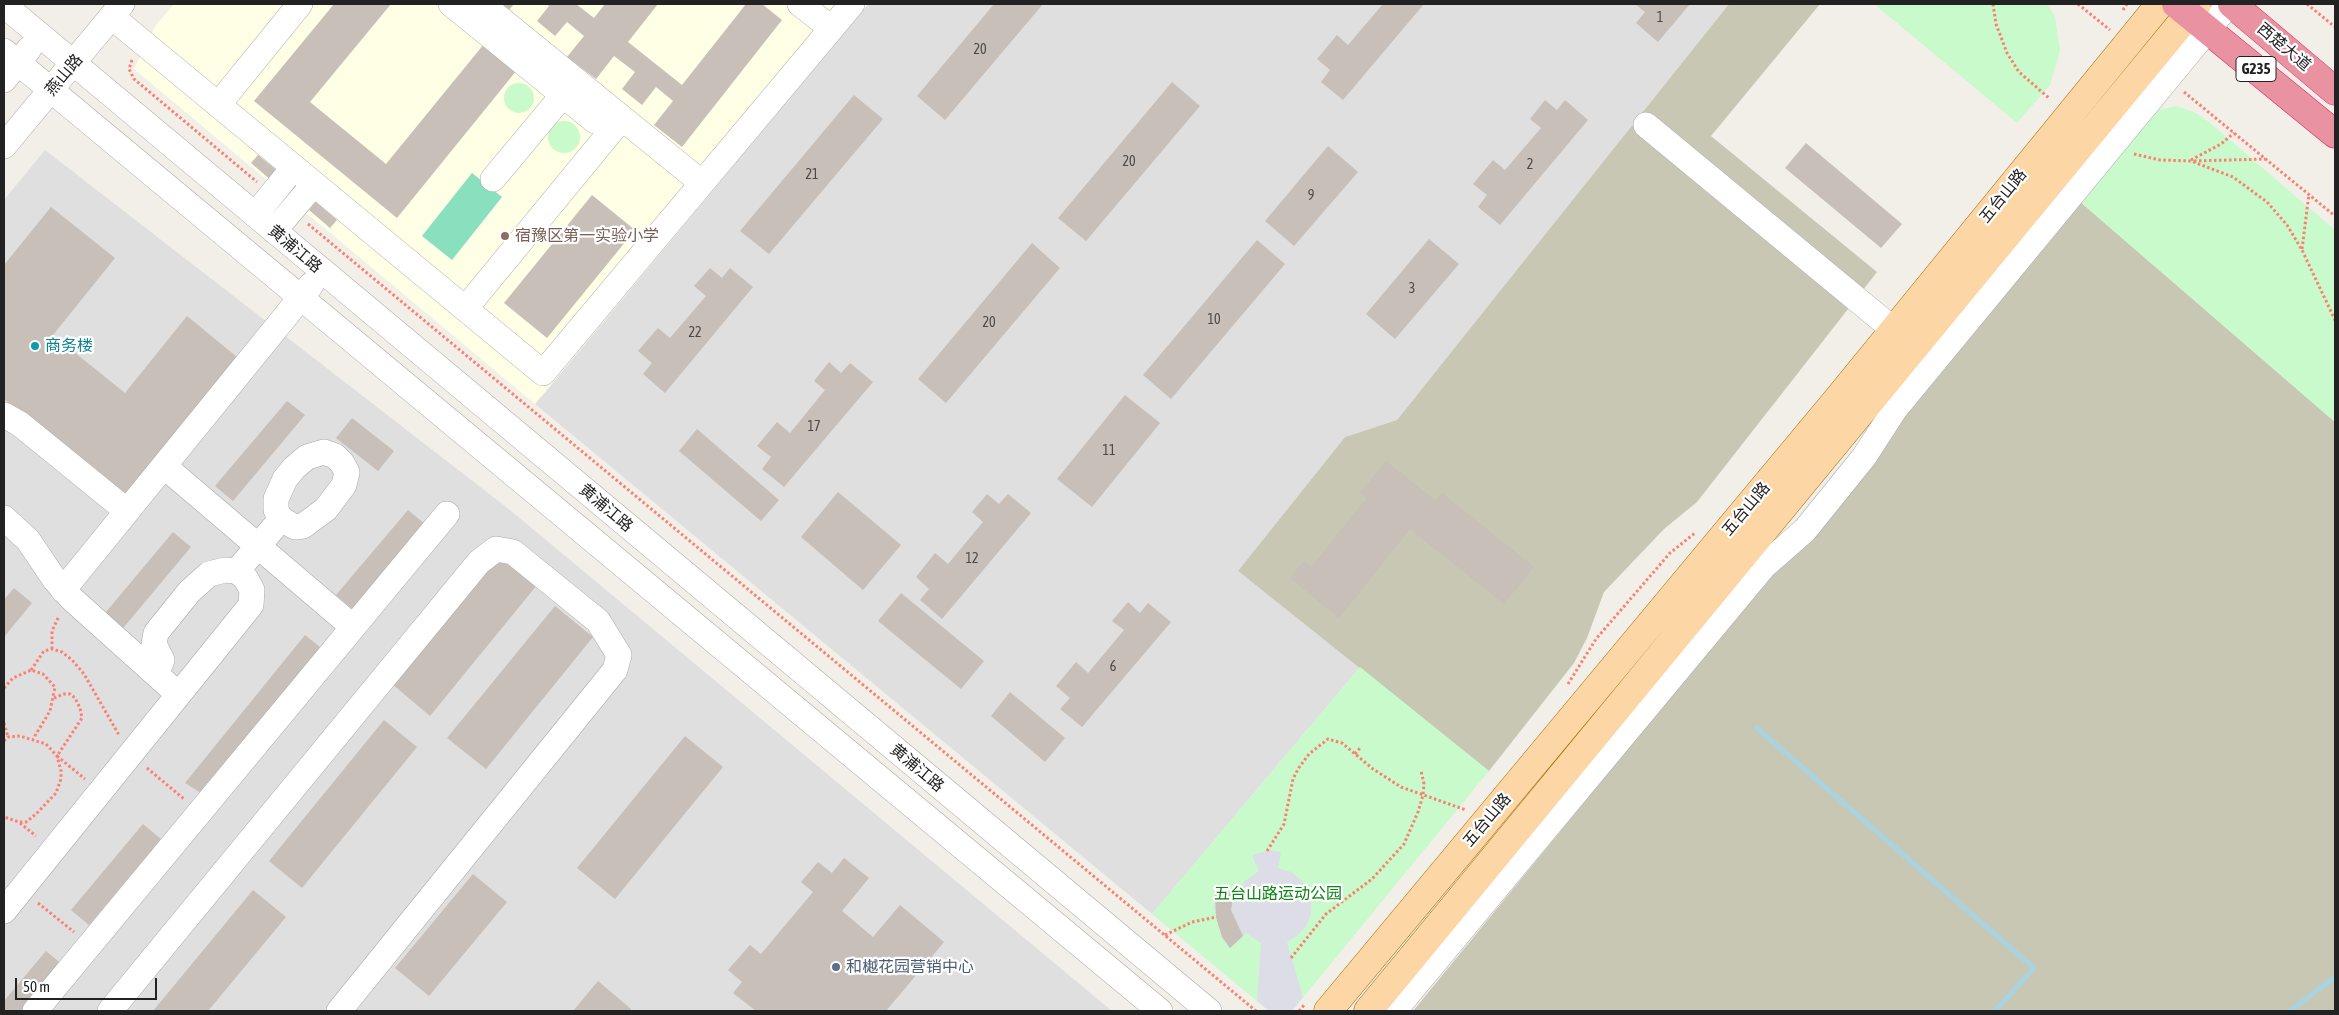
<!DOCTYPE html>
<meta charset="utf-8">
<style>
body{margin:0}
#map{position:relative;width:2339px;height:1015px;overflow:hidden;background:#f2efe9;font-family:"Asap Condensed",sans-serif}
canvas{display:block}
.frame{position:absolute;inset:0;border:5px solid #222;pointer-events:none}
.scale{position:absolute;left:15px;top:978px;width:142px;height:22px;box-sizing:border-box;border:2px solid #222;border-top:0;padding-left:6px;font-size:15px;line-height:18px;white-space:nowrap;color:#222;-webkit-text-stroke:4px #fff;paint-order:stroke}
</style>
<div id="map">
<canvas width="2339" height="1015"></canvas>
<div class="frame"></div>
<div class="scale">50 m</div>
</div>
<script>
const context = document.querySelector('canvas').getContext('2d');
context.lineJoin = 'round';
function fill(path, color) { context.fillStyle = color; context.fill(path, 'evenodd'); }
const toPath = rows => new Path2D(rows.map(r => 'M' + r).join(''));
function trace(path, color, width, dash) { context.strokeStyle = color; context.lineWidth = width; context.lineCap = dash ? 'butt' : 'round'; context.setLineDash(dash || []); context.stroke(path); }
function drawText(font, color, halo, rows, align = 'center') {
  context.font = font + ' "Asap Condensed","Noto Sans SC",sans-serif'; context.lineWidth = 4.5; context.setLineDash([]); context.textBaseline = 'middle'; context.strokeStyle = halo; context.fillStyle = color; for (const [text, x, y, turn = 0] of rows) {
    context.save(); context.translate(x, y); context.rotate((+turn || 0) * Math.PI / 180); context.textAlign = isNaN(turn) ? turn : align; if (halo) context.strokeText(text, 0, 0); context.fillText(text, 0, 0); context.restore();
  }
}
fill(toPath([
 [868,4,1729,4,1397,420,1345,437,1238,571,1360,667,1152,914,535,404],
 [45,150,510,510,1112,1011,4,1011,4,200]
]), '#e0dfdf');
fill(toPath([
 [174,4,868,4,535,404,134,69,156,25]
]), '#ffffe5');
fill(toPath([
 [1729,4,1820,4,1711,136,1877,272,1697,502,1664,529,1604,592,1587,638,1574,663,1489,771,1238,571,1345,437,1397,420],
 [2078,200,2335,422,2335,1011,1413,1011]
]), '#c7c7b4');
fill(toPath([
 [1874,4,2047,4,2055,16,2060,51,2050,85,2017,123],
 '504 98a15 15 0 1 1 30 0a15 15 0 1 1-30 0Z',
 [2176,106,2196,113,2209,122,2335,230,2335,422,2078,200,2151,112],
 '548 137a16 16 0 1 1 32 0a16 16 0 1 1-32 0Z',
 [1360,667,1489,771,1292,1011,1269,1011,1152,914]
]), '#c8facc');
fill(toPath([
 [472,173,502,197,452,260,422,236]
]), '#88e0be');
fill(toPath([
 [1271,850,1281,852,1278,868,1291,872,1301,880,1308,890,1311,902,1311,915,1306,926,1297,936,1287,942,1303,997,1292,1011,1269,1011,1257,1001,1261,943,1246,933,1230,948,1222,937,1214,908,1218,884,1237,894,1245,881,1259,871,1252,855]
]), '#dddde8');
trace(toPath([
 [1757,728,2034,968,1995,1011],
 [2290,1011,2335,977]
]), '#aad3df', 5.5);
fill(toPath([
 [334,4,391,4,310,102,386,164,484,44,517,70,397,218,254,101],
 [499,4,514,4,508,11],
 [546,4,576,4,594,18,605,4,658,4,628,42,682,85,746,4,762,4,782,20,682,147,654,125,673,101,656,87,642,105,622,89,635,72,614,56,596,79,567,57,584,36,567,22,555,36,537,21,549,6],
 [994,4,1043,4,945,120,917,96],
 [1383,4,1424,4,1343,100,1321,82,1330,70,1317,59,1337,35,1348,45],
 [1635,4,1690,4,1658,42,1636,23,1645,12],
 [1172,82,1200,106,1086,241,1058,218],
 [854,95,883,119,769,254,740,231],
 [1545,100,1557,110,1565,100,1588,120,1500,225,1478,207,1487,195,1473,184,1493,160,1505,170,1541,128,1530,119],
 [1806,143,1902,224,1881,248,1785,168],
 [1328,146,1358,172,1294,246,1265,221],
 [258,155,279,172,272,181,251,163],
 [592,195,635,230,547,338,504,303],
 [316,202,337,220,330,228,309,210],
 [51,207,115,258,53,335,125,393,187,316,237,357,124,497,4,399,4,265],
 [1429,239,1459,264,1395,339,1366,314],
 [1257,240,1285,264,1171,399,1143,375],
 [1032,243,1060,268,946,403,918,379],
 [710,268,722,278,730,268,753,287,665,393,643,374,652,363,638,351,658,328,670,338,706,296,694,286],
 [829,362,841,373,850,363,873,382,784,487,762,469,771,457,757,446,777,422,790,433,825,390,814,381],
 [1125,395,1160,423,1092,507,1057,479],
 [287,401,305,415,233,501,215,486],
 [352,418,394,451,378,471,336,438],
 [697,429,779,500,761,521,679,451],
 [1386,461,1436,501,1442,493,1534,567,1504,604,1410,529,1339,618,1290,578,1304,561,1311,567,1367,498,1360,493],
 [838,492,901,545,863,590,801,537],
 [987,494,999,504,1008,494,1031,513,942,619,920,600,929,589,916,577,935,553,948,564,983,522,972,512],
 [408,510,426,525,355,611,336,595],
 [173,532,191,547,119,633,101,618],
 [508,561,537,585,430,716,392,684,490,564],
 [14,588,32,603,4,637,4,600],
 [901,593,984,661,961,689,878,621],
 [1128,602,1140,613,1148,603,1171,622,1082,727,1060,709,1070,698,1056,686,1076,662,1088,673,1124,630,1112,621],
 [555,606,593,637,486,769,447,738],
 [305,635,320,647,204,795,185,783],
 [1010,692,1065,738,1045,762,991,716],
 [384,720,417,747,302,888,269,861],
 [685,736,723,767,615,899,577,868],
 [143,824,161,839,89,925,71,910],
 [844,858,869,878,842,911,873,937,900,905,944,942,886,1011,756,1011,733,993,742,982,728,970,750,945,761,954,813,892,801,882,818,862,832,873],
 [473,874,507,902,429,996,395,968],
 [1218,884,1234,892,1231,910,1243,936,1230,948,1222,937,1216,917,1215,893],
 [253,890,286,917,208,1011,153,1011],
 [46,951,64,966,26,1011,4,1011,4,1001],
 [598,981,631,1009,630,1011,573,1011]
]), '#c7bfb8');
const minor = toPath([
 [451,4,595,121],
 [482,4,702,183],
 [800,4,831,28],
 [4,5,1209,1011],
 [112,17,543,373,852,4],
 [4,51,1160,1011],
 [4,80,29,49],
 [218,105,300,4],
 [1646,125,1894,330],
 [4,146,122,4],
 [493,179,563,95],
 [255,215,294,167],
 [274,231,314,184],
 [465,309,622,118],
 [4,415,20,424,127,511],
 [164,466,353,627],
 [4,518,28,540,55,580,72,599,169,686],
 [237,571,281,519,276,510,276,499,285,479,294,468,307,457,324,452,335,456,342,463,347,472,344,485,326,509,303,526,295,527,281,519],
 [63,590,311,285],
 [4,911,251,605,252,590,246,579,237,571,225,570,209,574,189,592,156,633,154,644,162,660,156,674],
 [35,1011,447,514],
 [110,1011,479,562,496,549,513,552,598,621,619,655,615,670,339,1011],
 [1394,1011,1764,566,1805,530,1864,457,1895,409,2229,4]
]);
const major = toPath([
 [1328,1011,1840,396,2160,4],
 [1368,1011,2197,4]
]);
const highway = toPath([
 [2176,4,2335,134],
 [2232,4,2335,91]
]);
trace(minor, '#a9a9a9', 26);
trace(major, '#a06b00', 29);
trace(highway, '#dc2a67', 29);
trace(toPath([
 [1993,4,1996,24,2007,53,2019,72,2050,99],
 [2078,4,2110,30],
 [2307,4,2335,27],
 [2123,10,2127,4],
 [132,60,129,69,134,79,257,182],
 [2184,92,2335,216],
 [2134,154,2160,160,2191,161,2233,177,2267,202,2287,225,2302,250,2335,320],
 [2191,160,2221,144,2234,133],
 [2194,161,2265,159],
 [308,224,1256,1011],
 [2302,249,2309,194],
 [52,649,52,631,59,616],
 [31,670,44,651,52,649,62,652,72,660,84,674,119,735],
 [1568,684,1596,639,1670,553,1695,533],
 [4,688,13,678,31,670,43,674,55,687,50,711,33,739],
 [54,698,64,694,70,694,75,698,80,708,82,718,57,756,85,779],
 [4,723,8,737],
 [4,741,8,737,20,736,46,744,57,756,61,771,61,779,56,793,36,814,26,822,19,822,4,817],
 [1355,754,1360,748],
 [147,768,184,799],
 [20,823,36,836],
 [1267,851,1284,824,1293,779,1298,769,1309,754,1328,739,1342,743,1373,769,1401,787,1466,810],
 [38,903,74,932],
 [1165,935,1192,922,1216,917],
 [1291,958,1326,914,1372,879,1404,844,1418,812,1423,795,1424,784,1421,771],
 [1299,1011,1305,1004]
]), '#fa8072', 3, [2.5, 2.5]);
trace(minor, '#fff', 25);
trace(major, '#fcd6a4', 28);
trace(highway, '#e892a2', 28);
for (const [x, y, r, color] of [
 [505,236,5,"#8d6e63"],
 [35,346,5,"#0f9aa8"],
 [836,967,5,"#5c6f8a"]
]) { const dot = new Path2D(); dot.arc(x, y, r, 0, 2 * Math.PI); context.fillStyle = color; context.fill(dot); trace(dot, '#fff', 2); }
drawText('14px', '#4b4948', null, [
 ["1",1660,18],
 ["20",980,50],
 ["20",1129,162],
 ["2",1530,165],
 ["21",812,175],
 ["9",1311,196],
 ["3",1412,289],
 ["10",1214,320],
 ["20",989,323],
 ["22",695,333],
 ["17",814,427],
 ["11",1109,451],
 ["12",972,559],
 ["6",1113,667]
]);
for (const [x, y, w] of [
 [2256,69,40]
]) { const box = new Path2D(); box.roundRect(x - w / 2, y - 12.5, w, 25, 4); context.fillStyle = '#fff'; context.fill(box); trace(box, '#222', 1); }
drawText('bold 15px', '#222', null, [
 ["G235",2256,69]
]);
drawText('16px', '#222', '#fff', [
 ["西楚大道",2284,47,40],
 ["燕山路",64,75,-50],
 ["五台山路",2003,196,-51],
 ["黄浦江路",295,249,40],
 ["黄浦江路",606,508,40],
 ["五台山路",1746,509,-50],
 ["黄浦江路",917,768,40],
 ["五台山路",1487,820,-50]
]);
drawText('16px', '#785e54', '#fff', [
 ["宿豫区第一实验小学",515,236]
], 'left');
drawText('16px', '#0d838f', '#fff', [
 ["商务楼",45,346]
], 'left');
drawText('16px', '#0c8416', '#fff', [
 ["五台山路运动公园",1278,894]
]);
drawText('16px', '#4e5e75', '#fff', [
 ["和樾花园营销中心",846,967]
], 'left');
</script>
